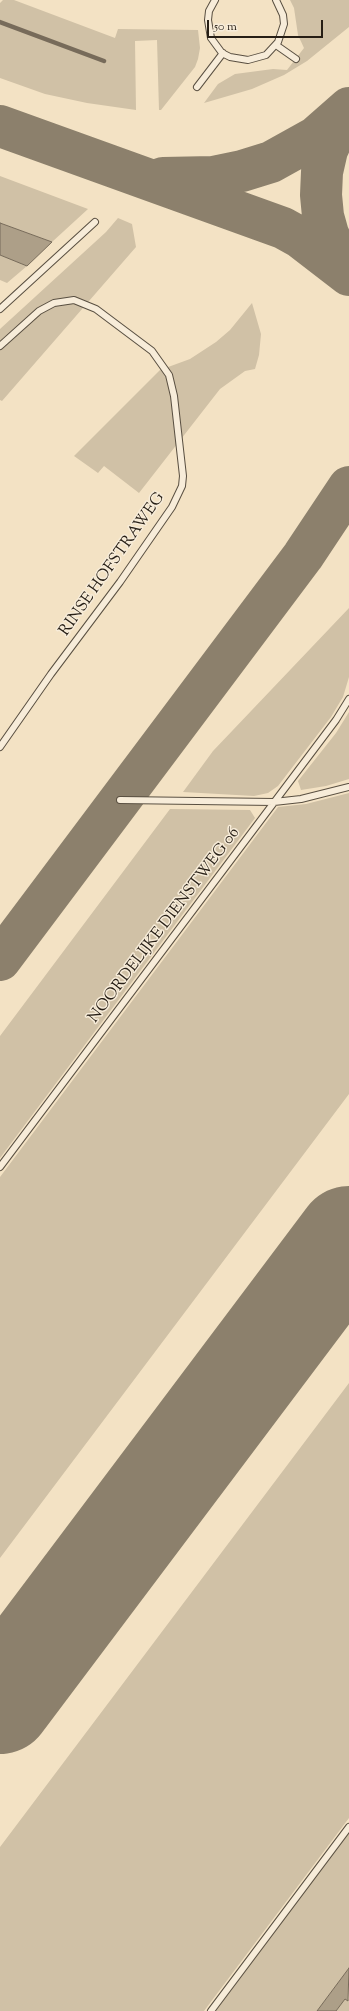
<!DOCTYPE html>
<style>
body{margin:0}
#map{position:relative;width:349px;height:2011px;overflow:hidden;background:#f3e2c4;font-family:"Sorts Mill Goudy",serif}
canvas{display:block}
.scale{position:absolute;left:207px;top:20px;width:116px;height:18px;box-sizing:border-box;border:2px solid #261e15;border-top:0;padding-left:5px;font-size:12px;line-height:14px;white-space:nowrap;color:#261e15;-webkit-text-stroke:3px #f7ecd9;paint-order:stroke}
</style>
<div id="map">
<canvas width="349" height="2011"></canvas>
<div class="scale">50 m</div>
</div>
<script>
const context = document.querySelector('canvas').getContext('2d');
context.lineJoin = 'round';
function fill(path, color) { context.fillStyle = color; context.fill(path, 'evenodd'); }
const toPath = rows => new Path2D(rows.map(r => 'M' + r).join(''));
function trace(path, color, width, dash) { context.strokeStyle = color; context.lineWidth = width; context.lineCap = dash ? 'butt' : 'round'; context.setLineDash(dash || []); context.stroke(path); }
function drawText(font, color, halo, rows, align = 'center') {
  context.font = font + ' "Sorts Mill Goudy",serif'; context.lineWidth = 3; context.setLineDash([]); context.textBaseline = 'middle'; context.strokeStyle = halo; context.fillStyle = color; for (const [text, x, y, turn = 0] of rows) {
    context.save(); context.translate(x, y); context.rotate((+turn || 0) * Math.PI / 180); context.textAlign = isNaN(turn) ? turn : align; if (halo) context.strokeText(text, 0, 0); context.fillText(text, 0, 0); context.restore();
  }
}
fill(toPath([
 [3,0,14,0,115,38,118,29,198,30,200,48,198,59,195,67,161,110,159,110,157,40,135,41,136,110,87,103,45,94,0,78,0,3],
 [290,0,349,0,349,27,307,61,284,75,252,89,204,103,218,84,235,74,273,69,287,70,304,48,298,35,294,8],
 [0,176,88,209,52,242,0,223],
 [118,218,132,224,136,247,2,401,0,400,0,329,106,232],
 [0,255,27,266,7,283,0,280],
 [252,303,261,334,259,355,255,369,245,371,220,389,139,493,104,466,98,473,74,456,160,370,190,359,216,342,230,330],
 [349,608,349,677,343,697,331,717,278,786,268,793,254,796,183,792,213,751],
 [349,712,349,779,326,786,301,790,298,781,336,733],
 [349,793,349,1094,0,1558,0,1177,278,807,306,804],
 [170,809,250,810,255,818,0,1158,0,1036],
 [349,1383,349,1818,204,2011,0,2011,0,1847],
 [349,1831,349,1968,317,2011,216,2011],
 [345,1999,348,2000,349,1999,349,2011,336,2011]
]), '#d0c1a6');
const water = toPath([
 [0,223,52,242,27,266,0,255,0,223],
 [349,1968,348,2001,345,1999,336,2011,317,2011,349,1968]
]);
fill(water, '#ad9f88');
trace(water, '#776b5a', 1);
trace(toPath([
 [0,22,104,61]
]), '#776b5a', 4.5);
trace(toPath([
 [346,115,338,126,327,150,322,172,321,195,323,216,328,234,337,254,347,269],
 [0,126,283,228,301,238,349,275],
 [163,178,213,177,242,171,271,162,316,137,349,108],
 [0,960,303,556,349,487]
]), '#8c806c', 42);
trace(toPath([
 [0,1702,349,1238]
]), '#8c806c', 104);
const lane = toPath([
 [215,0,209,11,208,20,211,38,222,53,230,57,248,60,266,55,278,42,284,24,283,15,276,0],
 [276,45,296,59],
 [197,87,223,53],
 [0,309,95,222],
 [0,346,39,311,54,303,74,300,96,309,152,351,169,375,174,396,183,476,182,486,172,507,120,582,51,674,0,747],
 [120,800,274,802,301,799,349,787],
 [0,1167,336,720,349,699],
 [211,2011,349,1827]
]);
trace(lane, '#594f41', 8);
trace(lane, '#f7ecd9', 6);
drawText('16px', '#261e15', '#f7ecd9', [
 ["RINSE HOFSTRAWEG",113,565,-55],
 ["NOORDELIJKE DIENSTWEG 06",165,926,-53]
]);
</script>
